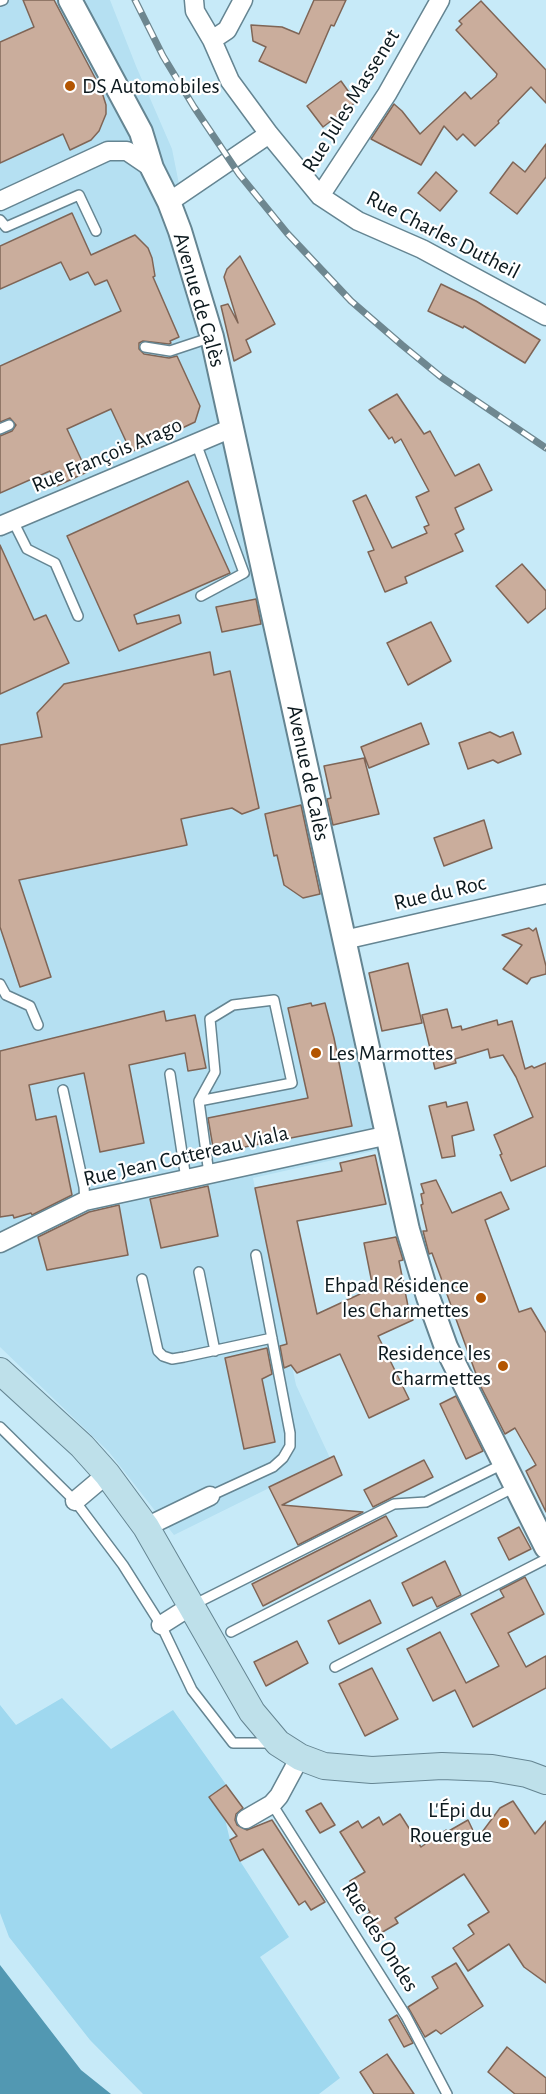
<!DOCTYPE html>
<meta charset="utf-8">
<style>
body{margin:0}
canvas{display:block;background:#c7eaf8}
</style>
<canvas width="546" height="2094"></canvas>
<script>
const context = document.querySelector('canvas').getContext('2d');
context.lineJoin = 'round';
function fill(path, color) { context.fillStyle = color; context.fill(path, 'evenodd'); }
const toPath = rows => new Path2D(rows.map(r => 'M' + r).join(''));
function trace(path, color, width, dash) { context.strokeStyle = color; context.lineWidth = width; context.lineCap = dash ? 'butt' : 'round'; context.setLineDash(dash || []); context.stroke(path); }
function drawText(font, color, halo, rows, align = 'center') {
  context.font = font + ' "Alegreya Sans",sans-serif'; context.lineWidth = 4.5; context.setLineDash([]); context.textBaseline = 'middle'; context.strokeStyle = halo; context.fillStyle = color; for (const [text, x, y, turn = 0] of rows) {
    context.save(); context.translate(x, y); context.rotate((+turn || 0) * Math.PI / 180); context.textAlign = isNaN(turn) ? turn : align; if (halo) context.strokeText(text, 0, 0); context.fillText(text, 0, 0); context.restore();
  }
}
fill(toPath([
 [0,0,110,0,136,66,172,149,220,390,382,1149,253,1178,296,1385,330,1458,174,1535,109,1452,0,1347]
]), '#b5e0f2');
fill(toPath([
 [62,1698,111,1749,173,1710,242,1807,225,1819,230,1840,240,1861,289,1937,260,1957,340,2078,319,2094,143,2094,90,2040,9,1937,0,1913,0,1705,16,1725]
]), '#9fd8ef');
fill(toPath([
 [0,1965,81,2070,111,2094,0,2094]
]), '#5298b2');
const building = toPath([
 [23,0,54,0,101,89,106,105,106,114,99,131,91,140,70,150,63,134,0,163,0,42,34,27,23,0],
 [314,0,346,0,334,26,331,25,306,83,259,61,266,47,253,41,251,25,282,27,299,34,314,0],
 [481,1,546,70,546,103,531,87,498,121,499,123,475,146,463,134,457,140,444,126,421,165,371,139,394,104,402,111,420,134,465,92,471,99,496,77,497,74,456,30,462,24,459,21,481,1],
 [341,81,356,102,323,127,307,106,341,81],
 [546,144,546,177,517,214,490,193,513,162,525,172,546,144],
 [436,172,457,191,440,211,418,193,436,172],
 [72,213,91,255,135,235,148,248,152,258,155,276,153,277,179,337,170,341,171,343,169,344,143,341,139,343,139,349,144,354,169,358,177,356,200,406,195,422,131,452,111,409,67,429,87,472,57,486,50,471,0,493,0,436,12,431,16,425,10,418,0,422,0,366,121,311,107,280,95,285,88,272,70,280,61,262,0,289,0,246,72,213],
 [240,256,275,324,246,340,251,352,234,361,221,306,228,304,238,323,224,277,227,269,240,256],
 [441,284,476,301,540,340,525,363,464,326,463,328,428,311,441,284],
 [397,394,424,434,430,431,455,476,479,464,492,490,455,508,464,529,455,534,463,551,405,577,407,583,385,592,368,552,374,550,353,501,366,495,392,548,427,533,424,527,429,525,416,497,429,491,401,439,395,443,392,437,389,439,369,410,397,394],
 [188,481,230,573,134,615,137,624,179,615,181,623,119,651,67,536,188,481],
 [0,545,34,620,46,615,69,663,0,694,0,545],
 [522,564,546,591,546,608,528,623,496,586,522,564],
 [256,599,261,624,222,632,216,607,256,599],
 [431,622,451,661,408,685,387,643,431,622],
 [210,652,214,675,230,671,259,808,242,814,232,808,181,819,187,845,19,880,51,977,20,987,0,927,0,745,42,737,37,713,64,684,210,652],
 [421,723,429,744,369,768,361,747,421,723],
 [490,732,500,737,513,732,521,754,498,763,493,760,468,769,459,743,490,732],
 [364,758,379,814,333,825,327,799,331,798,324,766,364,758],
 [301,805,320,894,303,898,284,885,277,855,274,856,265,814,301,805],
 [484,820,492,848,444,866,434,838,484,820],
 [529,928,533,931,536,928,546,966,546,974,531,978,527,984,503,969,522,945,502,935,529,928],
 [408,963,422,1023,382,1031,369,973,408,963],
 [311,1003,312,1006,325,1003,334,1038,352,1126,214,1153,208,1118,308,1098,288,1008,311,1003],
 [447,1009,452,1028,461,1026,462,1030,497,1020,498,1025,512,1021,525,1069,532,1066,534,1068,546,1063,546,1166,511,1181,500,1155,502,1154,494,1135,533,1117,516,1077,503,1055,490,1058,488,1049,455,1059,456,1063,435,1069,422,1015,447,1009],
 [164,1011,166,1021,195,1015,206,1068,188,1071,185,1053,129,1065,144,1143,100,1152,84,1073,29,1085,36,1120,56,1116,72,1195,32,1215,31,1213,14,1218,13,1215,0,1217,0,1051,164,1011],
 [446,1102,447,1107,467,1102,474,1130,452,1136,455,1156,442,1158,429,1106,446,1102],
 [375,1155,386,1204,297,1221,317,1314,373,1288,364,1243,396,1237,403,1260,399,1261,409,1311,413,1320,378,1336,409,1399,369,1418,340,1354,297,1373,291,1365,284,1368,280,1346,287,1344,255,1188,342,1171,340,1163,375,1155],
 [436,1180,452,1213,501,1192,509,1209,485,1220,519,1312,531,1308,546,1333,546,1512,526,1471,536,1465,515,1428,505,1434,480,1385,432,1253,429,1254,423,1231,427,1231,421,1205,423,1204,421,1194,424,1193,421,1184,436,1180],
 [208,1186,218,1236,161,1248,150,1199,208,1186],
 [119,1205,128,1255,47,1270,38,1237,89,1212,119,1205],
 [267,1348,272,1374,262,1379,275,1442,244,1449,225,1358,267,1348],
 [456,1396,483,1451,466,1459,440,1404,456,1396],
 [334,1456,342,1475,282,1505,363,1512,298,1545,269,1487,334,1456],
 [424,1460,433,1477,373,1507,364,1490,424,1460],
 [386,1516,397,1536,263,1606,252,1584,386,1516],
 [519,1527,531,1549,509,1560,498,1538,519,1527],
 [445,1561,461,1595,437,1607,432,1597,413,1606,402,1583,445,1561],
 [525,1577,544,1614,508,1633,526,1667,546,1656,546,1688,473,1727,455,1690,433,1701,407,1649,440,1632,466,1683,499,1666,471,1614,504,1597,500,1590,525,1577],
 [370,1600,381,1623,339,1644,328,1621,370,1600],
 [297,1641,308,1663,266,1686,254,1662,297,1641],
 [372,1668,398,1719,365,1736,339,1684,372,1668],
 [226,1785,243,1808,236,1814,235,1820,237,1825,247,1830,272,1820,325,1902,311,1910,305,1901,299,1905,263,1849,240,1861,230,1840,237,1836,209,1797,226,1785],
 [513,1801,535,1834,546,1821,546,1983,524,1967,509,1944,468,1971,453,1948,474,1934,468,1925,489,1912,464,1874,395,1918,398,1923,374,1937,362,1918,370,1912,350,1881,365,1872,340,1832,358,1821,362,1828,379,1817,383,1825,400,1814,421,1847,446,1830,447,1832,468,1820,477,1839,500,1808,513,1801],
 [321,1803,335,1825,320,1833,306,1811,321,1803],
 [456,1963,483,2006,441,2034,436,2030,425,2037,408,2007,438,1988,432,1977,456,1963],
 [397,2015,413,2043,404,2047,389,2020,397,2015],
 [507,2047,546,2078,546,2094,515,2094,488,2072,507,2047],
 [387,2054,414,2094,374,2094,360,2072,387,2054]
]);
fill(building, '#caad9c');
trace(building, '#7f6556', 1.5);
const service = toPath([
 [0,1,3,0],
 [0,220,6,227,79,195,96,231],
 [145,347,170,351,212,337],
 [0,429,9,425],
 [196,443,244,573,201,596],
 [13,521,27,549,55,563,78,616],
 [0,984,6,995,30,1006,38,1025],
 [170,1074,186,1179],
 [63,1090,84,1187,85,1201],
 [199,1101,292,1083,274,1000,233,1005,210,1019,215,1072,199,1101,209,1174],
 [199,1272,215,1351],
 [142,1279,158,1351,163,1356,172,1359,184,1357,272,1338],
 [0,1427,75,1501,123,1565,161,1625,192,1690,233,1743,273,1743],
 [210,1496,273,1467,283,1458,290,1446,290,1433,256,1255],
 [193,1605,394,1504,426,1502,503,1464],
 [231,1632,515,1487],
 [335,1667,546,1559],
 [272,1804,406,2016,447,2094]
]);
const minor = toPath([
 [194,0,195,11,212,40,230,81,269,134,320,196,358,221,422,249,546,316],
 [212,40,227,30,243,0],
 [320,196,387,94,440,0],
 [0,201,108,151,127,151,152,168],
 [169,202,269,134],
 [0,526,232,428],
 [344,940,546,894],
 [0,1243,85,1201,389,1135],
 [75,1501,107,1474],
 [146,1527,210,1496],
 [161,1625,191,1606],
 [246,1819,272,1804,279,1796,300,1757]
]);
const tertiary = toPath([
 [70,0,141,132,152,168,169,202,180,231,212,337,408,1230,428,1297,446,1347,546,1547]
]);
const secondary = toPath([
 [0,1371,82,1446,107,1474,146,1527,252,1712,278,1743,300,1757,324,1766,372,1770,442,1766,492,1768,527,1774,546,1781]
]);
trace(service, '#658592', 12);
trace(minor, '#658592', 21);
trace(tertiary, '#658592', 26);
trace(secondary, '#658592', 28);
trace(service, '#fff', 9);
trace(minor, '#fff', 18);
trace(tertiary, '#fff', 22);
trace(secondary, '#bee0ea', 26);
const rail = toPath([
 [135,0,163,56,194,107,239,174,287,233,351,301,402,345,441,377,546,448]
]);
trace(rail, '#6e8790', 7);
trace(rail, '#fff', 4.5, [14]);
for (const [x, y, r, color] of [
 [70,86,6,"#b35501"],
 [316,1053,6,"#b35501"],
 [481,1298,6,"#b35501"],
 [503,1366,6,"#b35501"],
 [504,1823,6,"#b35501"]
]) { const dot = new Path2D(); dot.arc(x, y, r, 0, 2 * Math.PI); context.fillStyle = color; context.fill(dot); trace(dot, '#fff', 2); }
drawText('22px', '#0c191e', '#fff', [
 ["DS Automobiles",82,86,"left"],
 ["Les Marmottes",328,1053,"left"],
 ["Ehpad Résidence",469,1285],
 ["les Charmettes",469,1310],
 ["Residence les",491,1353],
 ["Charmettes",491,1378],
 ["L'Épi du",492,1810],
 ["Rouergue",492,1835]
], 'right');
drawText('22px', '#0c191e', '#fff', [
 ["Rue Jules Massenet",351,101,-58],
 ["Rue Charles Dutheil",443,235,27],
 ["Avenue de Calès",199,300,74],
 ["Rue François Arago",107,455,-23],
 ["Avenue de Calès",308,773,78],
 ["Rue du Roc",440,893,-13],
 ["Rue Jean Cottereau Viala",186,1156,-13],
 ["Rue des Ondes",380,1937,58]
]);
</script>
